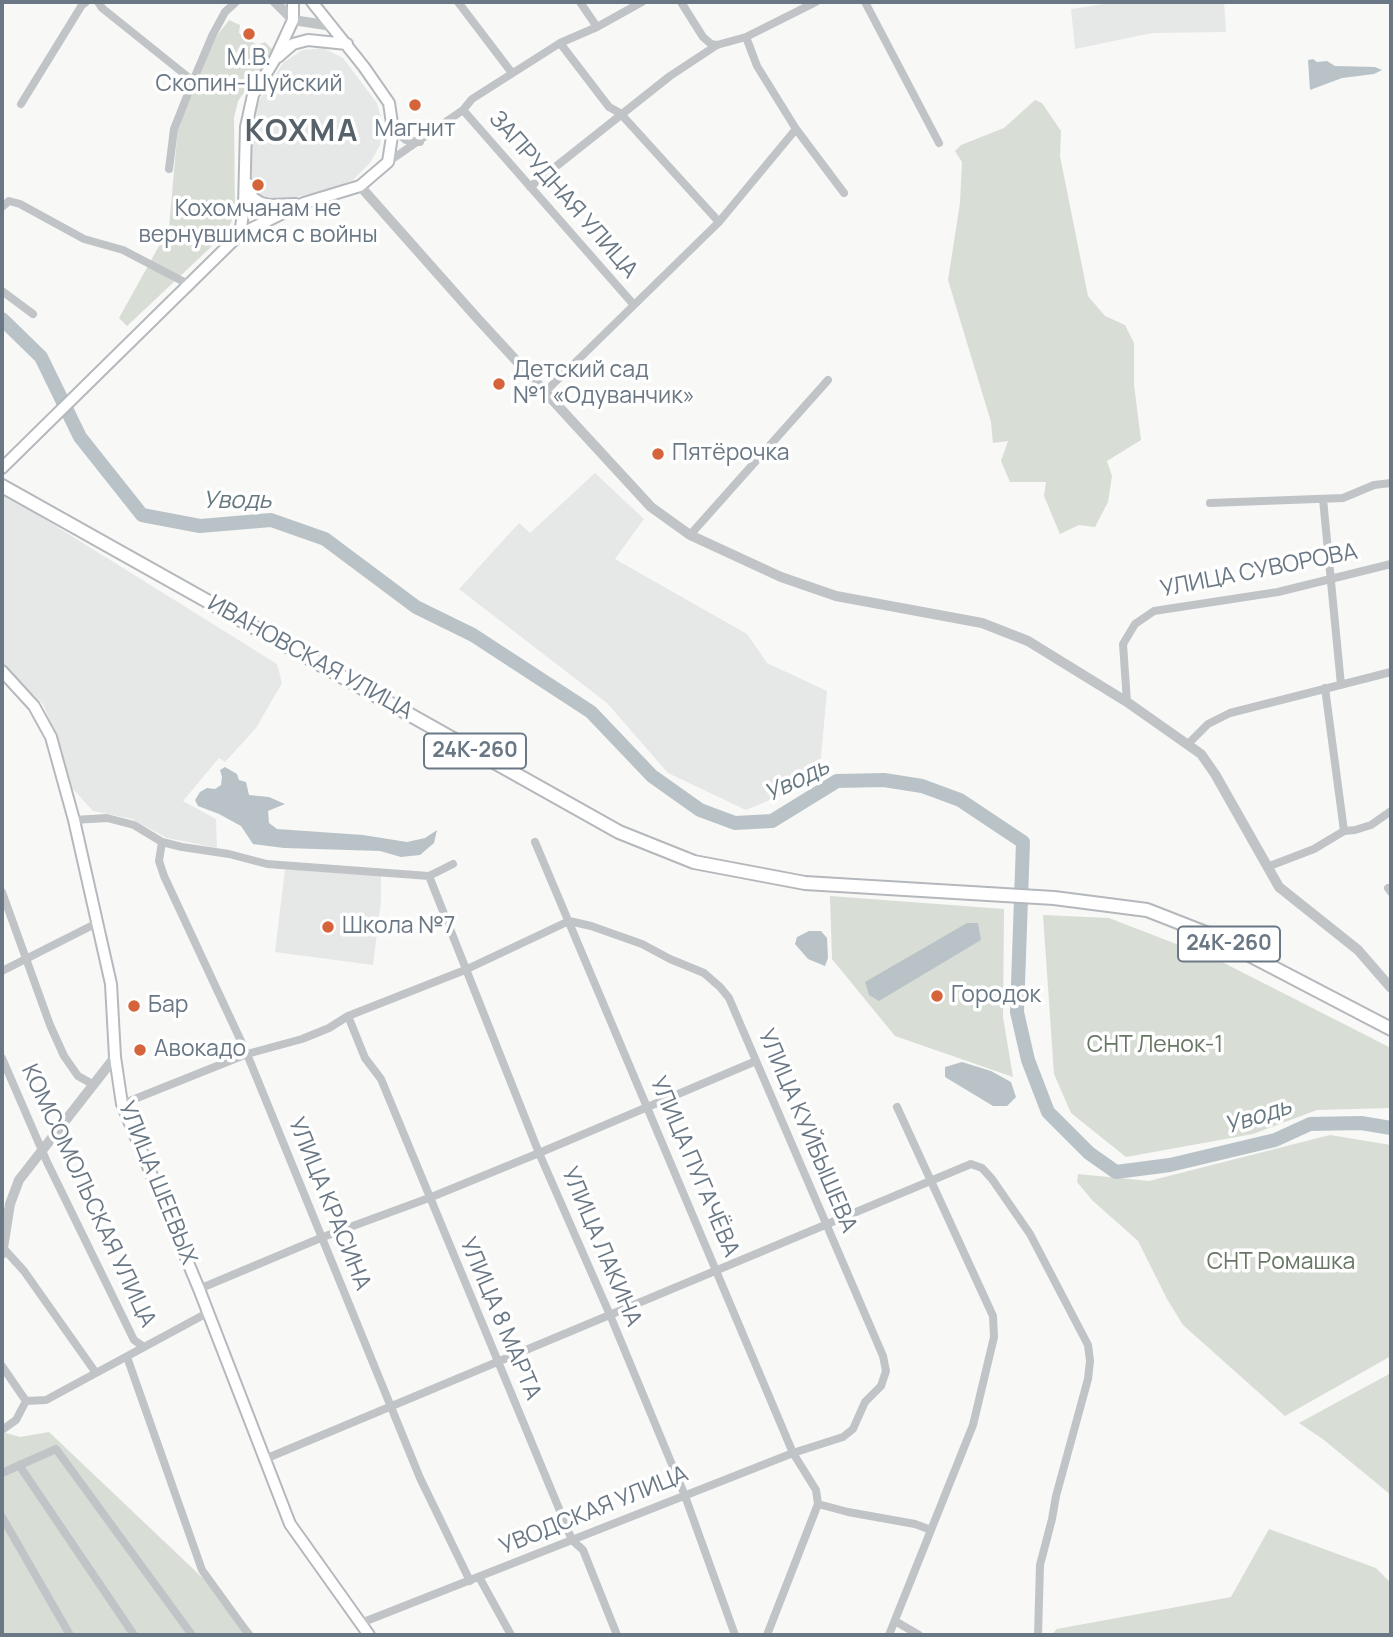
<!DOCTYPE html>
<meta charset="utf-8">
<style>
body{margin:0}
#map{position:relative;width:1393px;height:1637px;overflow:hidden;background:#f8f8f6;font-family:Manrope,sans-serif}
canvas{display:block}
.frame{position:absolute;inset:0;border:4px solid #6a7885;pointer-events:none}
</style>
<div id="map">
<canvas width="1393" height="1637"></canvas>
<div class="frame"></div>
</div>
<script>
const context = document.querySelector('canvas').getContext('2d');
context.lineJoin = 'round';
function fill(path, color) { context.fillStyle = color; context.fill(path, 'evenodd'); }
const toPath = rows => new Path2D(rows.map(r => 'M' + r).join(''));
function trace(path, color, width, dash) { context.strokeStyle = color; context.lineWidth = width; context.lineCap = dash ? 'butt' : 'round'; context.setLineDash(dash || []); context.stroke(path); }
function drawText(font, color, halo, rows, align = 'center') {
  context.font = font + ' Manrope,sans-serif'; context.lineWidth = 7; context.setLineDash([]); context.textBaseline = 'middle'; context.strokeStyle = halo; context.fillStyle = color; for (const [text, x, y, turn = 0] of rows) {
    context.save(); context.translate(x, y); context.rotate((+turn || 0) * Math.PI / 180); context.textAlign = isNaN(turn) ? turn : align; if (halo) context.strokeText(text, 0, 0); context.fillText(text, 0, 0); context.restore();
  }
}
fill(toPath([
 [1118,2,1224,2,1226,32,1152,33,1075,49,1071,9],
 [323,48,343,58,377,103,382,121,380,145,370,163,353,180,327,191,274,201,264,198,250,188,248,176,252,112,283,63,302,50],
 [595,473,644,519,615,559,747,634,767,663,827,691,819,779,746,810,668,773,607,703,459,589,519,523,530,533],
 [2,495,14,500,277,664,282,683,256,728,225,762,219,758,183,801,216,819,217,848,167,838,132,819,93,811,71,787,56,736,43,704,2,664],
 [285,869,381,876,381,901,373,965,275,952]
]), '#e6e7e7');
fill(toPath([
 [229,20,240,25,239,33,257,45,265,42,274,51,238,101,234,118,235,213,227,232,127,326,119,318,169,228,178,126,213,41],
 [1035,100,1042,103,1061,131,1060,156,1088,296,1105,316,1125,325,1134,343,1134,385,1141,440,1107,461,1112,476,1108,502,1095,527,1079,525,1060,534,1044,496,1046,482,1010,482,1001,461,1008,441,993,443,991,422,948,280,960,203,962,162,955,151,961,145,1004,128],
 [830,896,1004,909,1003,1017,1013,1077,895,1036,832,959],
 [1043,915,1109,918,1220,961,1391,1048,1391,1108,1317,1110,1253,1134,1126,1157,1071,1113,1054,1074],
 [1330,1135,1391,1145,1391,1356,1285,1416,1183,1325,1167,1299,1138,1241,1092,1200,1077,1182,1078,1174,1149,1181],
 [1391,1373,1391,1495,1324,1440,1299,1423],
 [49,1432,228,1602,255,1635,2,1635,2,1434,6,1433,20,1437],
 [1269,1529,1376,1568,1391,1583,1391,1635,1051,1635,1057,1629,1231,1597]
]), '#d8ddd6');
fill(toPath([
 [1313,59,1317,62,1327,61,1335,66,1375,67,1382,70,1374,74,1342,78,1310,90,1308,60],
 [225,767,237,774,239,780,246,782,249,795,269,797,285,804,268,811,269,823,277,829,363,835,407,842,425,838,437,830,434,843,420,855,401,857,380,851,284,848,253,844,241,826,219,814,198,806,195,800,200,792,207,788,215,789,221,785,222,777,220,770],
 [967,923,978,923,981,940,879,1001,869,995,865,982],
 [809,931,821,931,827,938,828,958,825,966,808,959,795,944,797,937],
 [962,1062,991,1071,1011,1082,1016,1097,1007,1106,993,1106,945,1077,945,1067]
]), '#b9c3c7');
trace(toPath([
 [2,319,41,357,80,437,142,515,200,526,271,520,325,539,416,607,473,635,591,712,652,776,700,810,735,823,772,821,837,781,884,780,922,786,960,800,1023,842,1017,1012,1028,1060,1048,1112,1089,1153,1116,1172,1170,1165,1275,1140,1310,1124,1361,1123,1391,1128]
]), '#b9c3c7', 14);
const secondary = toPath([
 [278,57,293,44,308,40,347,44],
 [247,183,253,198,261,203,270,205,296,204],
 [240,234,244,207,246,127,253,95,275,59,293,20,293,2],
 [2,468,240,234,304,203,360,186,388,162,393,130,389,103,364,67,312,2],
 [2,671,34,706,51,737,74,820,111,984,115,1057,122,1104,199,1289,290,1524,369,1635]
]);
const primary = toPath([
 [2,486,619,832,694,862,805,883,1054,898,1147,910,1211,935,1391,1029]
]);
trace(secondary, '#b5b9be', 14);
trace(primary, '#b4b8bc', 16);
trace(toPath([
 [98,2,102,8,193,81],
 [458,2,512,73],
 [580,2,597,27],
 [681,2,703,37,711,44,717,45],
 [865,2,939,143],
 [746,37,757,66,796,129,844,193],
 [560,43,609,107,620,113,719,222],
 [21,104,82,5,86,2],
 [463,110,634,305],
 [393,130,406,140,420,142],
 [388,162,463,110,472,99,560,43,597,27,642,2],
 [169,169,174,129,193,81,212,36,225,12,236,2],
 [530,187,670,76,717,45,746,37,816,2],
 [2,207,9,201,20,204,84,239,123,250,190,285],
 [2,291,33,314],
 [545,392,719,222,796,129],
 [1323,499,1341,685],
 [1210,503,1343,498,1374,485,1391,483],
 [690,535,828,380],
 [1325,688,1344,831],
 [1127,702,1123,644,1135,624,1154,611,1278,592,1391,564],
 [1189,743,1208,724,1230,713,1391,672],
 [74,820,107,818,134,825,162,842,182,847,229,854,267,864,429,876,453,864],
 [162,842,159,861,164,876,247,1054,420,1478,470,1581],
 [535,842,793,1453,816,1490,818,1504,767,1635],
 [1267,867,1314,849,1344,831,1355,830,1371,825,1391,811],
 [429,876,539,1153,610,1315,685,1496,735,1635],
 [1388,888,1391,892],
 [2,892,50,1025,64,1056,78,1076,94,1085],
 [2,971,97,923],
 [348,1016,365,1058,381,1079,572,1540,583,1550,617,1635],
 [2,1058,47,1162,134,1340,144,1347],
 [122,1104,247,1054,302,1039,329,1028,348,1016,465,970,569,921,591,926,642,944,670,959,704,973,720,987,729,998,883,1356,886,1371,881,1386,865,1402,853,1429,843,1437,793,1453,361,1623],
 [4,1249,24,1271,96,1373],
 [199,1289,323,1237,429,1198,539,1153,756,1061],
 [127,1357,202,1570,249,1635],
 [2,1366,26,1401],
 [26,1401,46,1400,209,1312],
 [2,1430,16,1420,26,1401],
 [265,1459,971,1164,982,1168,992,1179,1030,1234,1088,1345,1090,1361,1088,1379,1056,1496,1052,1519,1040,1565,1038,1635],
 [19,1465,134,1635],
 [2,1473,56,1449,192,1635],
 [818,1504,848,1512,915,1524,931,1530],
 [2,1517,70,1635],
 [479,1577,511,1635],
 [895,1621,919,1635],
 [889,1635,973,1425,994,1337,993,1316,897,1107]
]), '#c0c4c7', 8);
trace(toPath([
 [275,2,293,20,332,26],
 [360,186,477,318,651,507,690,535,781,577,836,596,982,623,1028,641,1127,702,1201,754,1215,774,1279,887,1358,950,1391,988],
 [2,1254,10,1204,19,1180,115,1057]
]), '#c0c4c7', 10);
trace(secondary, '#fff', 10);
trace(primary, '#fff', 12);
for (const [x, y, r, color] of [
 [249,34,7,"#d5643a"],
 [415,105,7,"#d5643a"],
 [258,185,7,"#d5643a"],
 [499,384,7,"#d5643a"],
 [658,454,7,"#d5643a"],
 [328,927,7,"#d5643a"],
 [937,996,7,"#d5643a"],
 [134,1006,7,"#d5643a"],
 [140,1050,7,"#d5643a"]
]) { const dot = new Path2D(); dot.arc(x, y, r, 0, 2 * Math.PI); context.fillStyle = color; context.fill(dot); trace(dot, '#fff', 2.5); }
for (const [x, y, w] of [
 [475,751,102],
 [1229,944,102]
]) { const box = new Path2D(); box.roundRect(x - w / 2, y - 17.5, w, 35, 5); context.fillStyle = '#fff'; context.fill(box); trace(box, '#6a7885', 2); }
drawText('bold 21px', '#6a7885', null, [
 ["24К-260",475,751],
 ["24К-260",1229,944]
]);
drawText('23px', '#6a7885', '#fff', [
 ["М.В.",249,59,"center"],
 ["Скопин-Шуйский",249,85,"center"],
 ["Магнит",415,130,"center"],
 ["Кохомчанам не",258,210,"center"],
 ["вернувшимся с войны",258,236,"center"],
 ["Детский сад",513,371],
 ["№1 «Одуванчик»",513,397],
 ["Пятёрочка",672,454],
 ["Школа №7",342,927],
 ["Городок",951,996],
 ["Бар",148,1006],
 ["Авокадо",154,1050]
], 'left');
drawText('23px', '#6a7885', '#fff', [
 ["ЗАПРУДНАЯ УЛИЦА",563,195,49],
 ["УЛИЦА СУВОРОВА",1259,571,-11],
 ["ИВАНОВСКАЯ УЛИЦА",310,658,29],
 ["УЛИЦА КУЙБЫШЕВА",807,1131,67],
 ["УЛИЦА ПУГАЧЁВА",694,1167,67],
 ["УЛИЦА ШЕЕВЫХ",157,1183,68],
 ["КОМСОМОЛЬСКАЯ УЛИЦА",88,1196,65],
 ["УЛИЦА КРАСИНА",329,1204,68],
 ["УЛИЦА ЛАКИНА",601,1247,67],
 ["УЛИЦА 8 МАРТА",500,1319,67],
 ["УВОДСКАЯ УЛИЦА",594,1511,-22]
]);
drawText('23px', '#677764', '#fff', [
 ["СНТ Ленок-1",1155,1046],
 ["СНТ Ромашка",1281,1263]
]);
drawText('italic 24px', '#667880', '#fff', [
 ["Уводь",237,501],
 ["Уводь",797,781,-26],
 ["Уводь",1258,1117,-18]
]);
context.letterSpacing = '2px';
drawText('bold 30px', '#57616a', '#fff', [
 ["КОХМА",302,133]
]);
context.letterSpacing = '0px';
</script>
